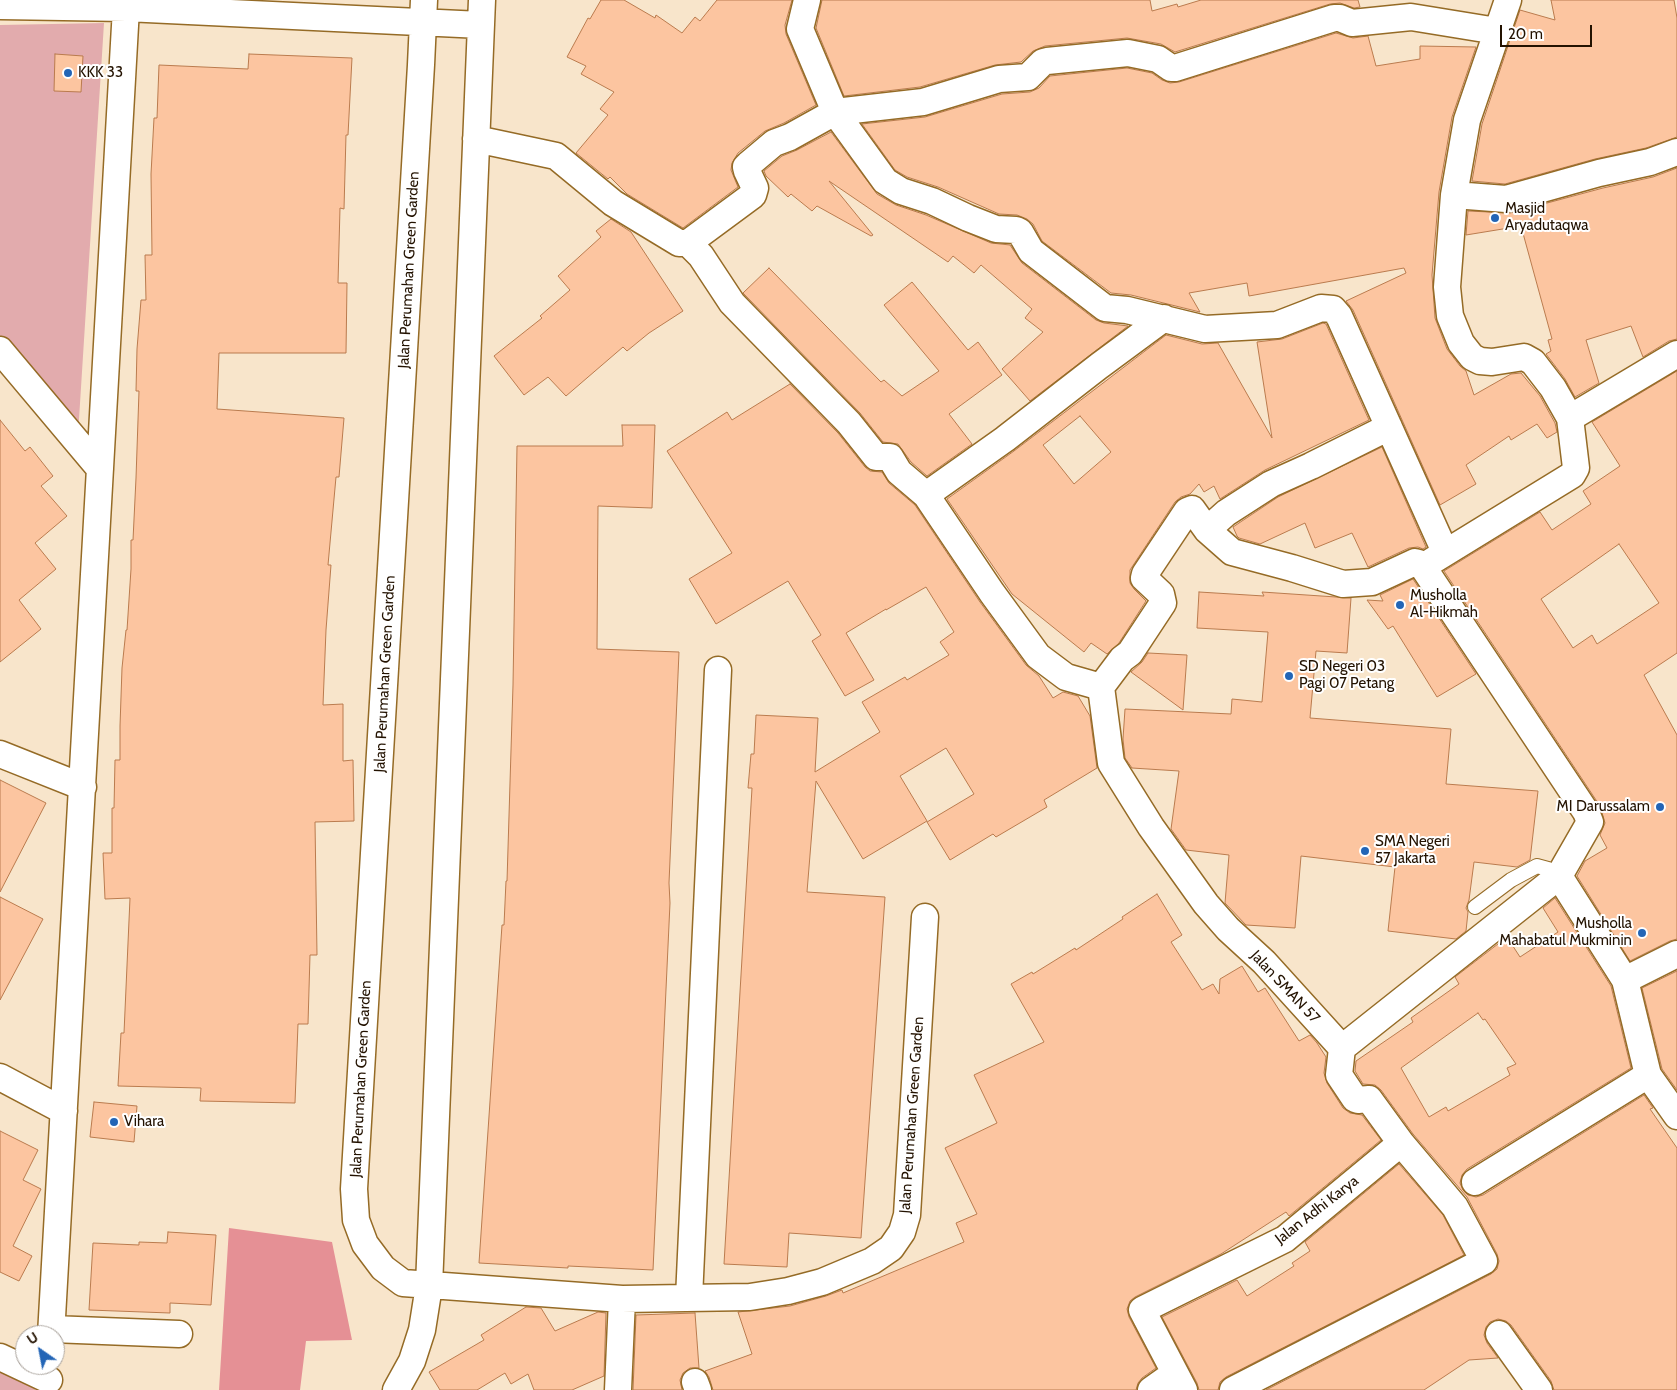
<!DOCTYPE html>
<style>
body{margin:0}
#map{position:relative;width:1677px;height:1390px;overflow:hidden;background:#f8e5cb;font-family:Cabin,sans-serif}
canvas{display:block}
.north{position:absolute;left:15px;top:1325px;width:50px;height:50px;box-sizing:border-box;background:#fff;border:1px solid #a7a099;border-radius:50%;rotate:327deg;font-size:14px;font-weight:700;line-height:20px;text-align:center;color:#231200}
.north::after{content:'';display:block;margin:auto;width:18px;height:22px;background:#2365b6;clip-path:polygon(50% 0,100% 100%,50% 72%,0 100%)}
.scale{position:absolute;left:1500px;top:25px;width:92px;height:22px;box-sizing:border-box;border:2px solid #231200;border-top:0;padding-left:6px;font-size:15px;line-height:18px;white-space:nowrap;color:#231200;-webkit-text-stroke:4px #fff;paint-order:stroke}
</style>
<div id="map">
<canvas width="1677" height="1390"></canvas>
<div class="north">U</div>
<div class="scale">20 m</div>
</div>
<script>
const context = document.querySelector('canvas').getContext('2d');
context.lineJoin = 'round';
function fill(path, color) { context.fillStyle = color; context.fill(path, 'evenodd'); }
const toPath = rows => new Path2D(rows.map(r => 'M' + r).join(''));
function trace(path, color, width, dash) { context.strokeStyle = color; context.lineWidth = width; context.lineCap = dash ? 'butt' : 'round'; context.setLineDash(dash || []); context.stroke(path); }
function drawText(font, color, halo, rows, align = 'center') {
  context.font = font + ' Cabin,sans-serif'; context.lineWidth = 4; context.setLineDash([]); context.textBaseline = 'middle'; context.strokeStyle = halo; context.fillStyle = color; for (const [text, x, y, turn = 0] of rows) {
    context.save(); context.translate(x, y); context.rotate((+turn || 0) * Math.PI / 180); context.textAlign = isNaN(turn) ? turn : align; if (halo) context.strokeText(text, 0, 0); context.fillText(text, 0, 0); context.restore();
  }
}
fill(toPath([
 [104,23,78,435,0,339,0,25],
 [0,1362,35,1373,35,1390,0,1390]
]), '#e2abad');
fill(toPath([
 [229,1228,332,1242,352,1340,306,1341,300,1390,219,1390]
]), '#e59095');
const building = toPath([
 [601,0,624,0,655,18,656,15,682,33,695,17,700,21,717,0,792,0,785,25,786,34,816,105,784,123,765,131,738,153,732,163,731,170,738,187,683,228,627,194,610,177,608,179,576,153,608,115,600,109,614,92,581,74,586,66,567,57,588,18,590,19,601,0],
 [822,0,1150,0,1152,11,1177,4,1178,7,1201,0,1358,0,1360,7,1354,8,1340,3,1330,4,1175,52,1161,44,1127,38,1045,46,1033,51,1021,62,995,65,920,87,844,96,816,28,822,0],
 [1551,0,1674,0,1677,18,1677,137,1646,148,1595,159,1505,184,1472,181,1482,124,1520,10,1555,20,1551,0],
 [1336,33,1353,38,1368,36,1376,66,1420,59,1420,46,1476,47,1452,117,1439,192,1432,275,1435,318,1447,349,1460,366,1466,371,1474,395,1511,374,1521,373,1540,396,1555,423,1557,432,1547,438,1537,424,1511,440,1509,436,1466,465,1476,484,1440,505,1353,310,1346,301,1406,273,1404,268,1249,296,1247,283,1189,293,1200,312,1131,295,1111,293,1042,241,1033,224,1027,219,1017,215,999,214,938,187,907,177,895,170,862,124,925,117,1002,94,1030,92,1039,88,1050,76,1127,68,1152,73,1162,80,1170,83,1179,82,1336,33],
 [55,54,83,56,81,92,54,91,55,54],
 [249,54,352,58,348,135,346,135,344,209,340,208,338,283,347,283,346,353,219,353,217,409,344,418,339,477,336,477,328,565,331,565,326,630,323,705,343,704,343,761,353,760,354,821,315,822,317,955,310,955,308,1024,298,1024,295,1103,200,1101,201,1088,118,1086,121,1033,124,1033,130,898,105,899,103,853,112,853,112,808,114,808,115,760,120,760,120,726,122,668,126,630,127,630,131,569,131,540,133,540,136,478,139,391,136,391,137,349,141,300,146,300,145,255,152,255,151,174,154,118,157,118,159,65,248,69,249,54],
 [831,132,877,194,896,205,926,215,991,243,1010,245,1022,263,1096,320,1104,323,1128,326,1030,401,1002,369,1043,332,1025,318,1032,309,981,265,974,273,953,256,948,262,829,181,873,235,871,236,817,206,812,211,791,194,788,197,766,176,764,171,782,156,797,150,831,132],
 [1677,168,1677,339,1669,341,1643,357,1631,326,1586,340,1599,383,1575,397,1565,379,1546,354,1551,351,1548,340,1552,339,1521,226,1466,235,1468,211,1510,213,1603,188,1653,177,1677,168],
 [611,219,631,232,683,311,649,333,627,351,623,347,566,396,548,377,524,395,494,356,542,318,540,316,570,290,558,276,601,237,596,231,611,219],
 [769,268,881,382,884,380,902,396,939,371,884,305,912,282,968,350,978,342,1002,375,949,414,972,444,927,476,911,462,898,444,883,442,860,413,743,293,769,268],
 [1323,323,1326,324,1369,420,1265,470,1220,499,1214,486,1204,492,1199,484,1190,494,1181,497,1175,502,1130,570,1130,583,1134,589,1146,601,1119,643,1107,654,1091,643,1084,652,1012,594,947,499,1014,451,1166,335,1202,344,1218,343,1272,438,1257,342,1282,339,1323,323],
 [1080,416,1111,452,1074,484,1043,445,1080,416],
 [1677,371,1677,653,1644,675,1677,735,1677,939,1670,941,1630,961,1577,876,1585,861,1607,848,1600,835,1605,823,1600,806,1444,571,1540,512,1552,530,1591,504,1583,491,1620,466,1592,422,1677,371],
 [1619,544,1659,603,1597,644,1592,635,1573,648,1541,599,1619,544],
 [790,384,838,433,865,467,870,471,882,472,889,483,915,505,980,602,1026,665,1039,676,1053,698,1063,692,1078,696,1090,716,1097,768,1044,800,1047,807,996,837,993,834,950,860,927,822,974,794,946,748,900,776,927,821,863,859,816,781,807,892,885,897,861,1238,789,1233,787,1267,724,1264,752,788,748,788,751,754,754,754,756,715,818,718,815,772,880,732,862,702,905,677,907,680,949,655,940,642,954,632,926,587,886,610,886,609,846,633,874,680,845,696,812,641,821,635,788,581,716,624,689,579,732,553,667,451,727,412,732,420,790,384],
 [0,420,25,451,30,447,53,476,41,486,67,516,35,543,56,569,19,600,41,629,0,662,0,420],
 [622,425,655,425,652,508,598,506,597,649,679,652,669,883,670,903,653,1270,568,1266,568,1268,479,1263,502,925,504,925,506,881,507,881,513,685,517,446,623,446,622,425],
 [1382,447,1426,547,1423,549,1418,547,1409,548,1368,567,1352,533,1315,548,1305,523,1260,544,1239,538,1237,536,1233,527,1278,497,1382,447],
 [1413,579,1476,674,1437,697,1393,626,1388,629,1367,600,1383,601,1380,595,1413,579],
 [1199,592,1264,596,1262,592,1351,598,1347,653,1316,651,1310,718,1451,729,1446,784,1538,791,1530,860,1517,867,1474,862,1469,900,1466,908,1468,912,1466,931,1456,939,1388,931,1395,867,1301,856,1295,928,1246,925,1225,903,1229,855,1186,850,1171,829,1179,771,1132,768,1125,758,1123,739,1125,709,1231,714,1232,699,1262,702,1268,632,1197,628,1199,592],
 [1148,653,1187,655,1183,710,1131,672,1142,662,1148,653],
 [0,780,46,803,0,892,0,780],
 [1157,894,1182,935,1171,942,1202,990,1213,984,1219,994,1220,979,1242,966,1258,992,1265,988,1299,1041,1310,1035,1317,1043,1326,1057,1324,1073,1327,1083,1343,1108,1350,1113,1362,1115,1381,1140,1289,1216,1286,1212,1221,1254,1135,1297,1130,1301,1127,1309,1129,1317,1156,1368,1142,1378,1138,1383,1136,1390,713,1390,709,1377,705,1371,752,1354,738,1312,790,1306,826,1296,842,1290,843,1293,964,1242,956,1223,977,1214,945,1148,997,1123,974,1075,1044,1042,1011,984,1032,972,1033,974,1075,948,1076,950,1123,919,1122,917,1157,894],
 [0,897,43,919,0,1000,0,897],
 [1555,898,1611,986,1631,1068,1467,1169,1462,1175,1460,1183,1463,1190,1468,1195,1476,1197,1483,1195,1644,1095,1653,1108,1650,1109,1677,1148,1677,1390,1554,1390,1551,1381,1511,1325,1506,1321,1498,1319,1490,1322,1486,1327,1484,1335,1487,1343,1498,1358,1469,1360,1424,1390,1266,1390,1491,1274,1497,1269,1499,1261,1497,1254,1467,1197,1413,1134,1381,1090,1375,1085,1363,1084,1355,1071,1356,1061,1413,1022,1411,1018,1459,984,1455,977,1507,937,1520,957,1558,932,1543,908,1555,898],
 [1478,1013,1483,1020,1485,1019,1516,1064,1507,1068,1510,1075,1448,1111,1446,1107,1429,1117,1401,1068,1478,1013],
 [1677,971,1677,1090,1662,1069,1642,988,1677,971],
 [94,1102,137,1106,134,1142,90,1137,94,1102],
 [0,1131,38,1150,23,1180,41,1189,13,1246,32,1256,19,1281,0,1272,0,1131],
 [1399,1164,1443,1215,1464,1255,1226,1377,1220,1382,1218,1390,1199,1390,1197,1383,1162,1317,1237,1280,1247,1296,1294,1266,1292,1263,1310,1251,1305,1242,1399,1164],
 [168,1232,216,1235,211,1305,170,1303,170,1313,89,1310,93,1243,139,1245,139,1242,167,1243,168,1232],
 [526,1307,541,1308,555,1331,598,1312,606,1313,604,1376,572,1390,534,1390,528,1374,511,1384,505,1373,477,1390,440,1390,429,1372,484,1340,481,1335,526,1307],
 [695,1313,699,1368,690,1368,683,1373,680,1380,682,1390,633,1390,636,1315,695,1313]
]);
fill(building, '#fcc5a0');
trace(building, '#ba7b4e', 1);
const lane = toPath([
 [1475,907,1511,880,1537,866,1548,869,1559,876]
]);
const street = toPath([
 [424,0,421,65,354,1189,356,1220,365,1244,383,1268,403,1283,622,1299,750,1297,788,1291,822,1282,872,1261,891,1248,902,1232,907,1215,925,917],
 [807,0,800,29,835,112,923,102,999,79,1028,77,1043,62,1047,61,1128,53,1158,59,1171,68,1175,68,1334,18,1340,18,1352,23,1411,17,1497,31],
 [0,6,126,8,481,25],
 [476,139,556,156,613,203,679,243,688,243,701,256,732,303,849,423,876,457,890,457,899,472,926,495,992,593,1038,656,1066,677,1101,687],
 [1454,195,1506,199,1599,173,1650,162,1677,152],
 [688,243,753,195,755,188,747,171,746,167,749,164,774,143,790,137,835,112,885,181,901,191,932,201,968,218,996,229,1016,230,1020,232,1031,251,1105,308,1127,310,1205,329,1277,325,1321,308,1333,309,1339,316,1445,552],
 [0,350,100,469],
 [1570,418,1677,354],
 [926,495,1005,439,1099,366,1164,318],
 [1207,530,1226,513,1271,484,1311,466,1389,427],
 [1432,561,1572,475,1576,468,1570,418,1553,388,1533,362,1524,357,1492,362,1480,361,1472,357,1461,343,1450,316,1447,287,1454,195,1467,120,1508,0],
 [1101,687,1122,659,1130,653,1163,603,1161,594,1144,578,1145,574,1187,511,1192,509,1207,530,1232,552,1292,568,1343,584,1372,582,1415,562,1419,563,1423,567,1586,812,1590,822,1559,876,1342,1048],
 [1101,687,1111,763,1151,827,1206,904,1228,929,1264,962,1342,1048],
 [0,754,83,787],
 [1559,876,1625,980,1677,954],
 [1625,980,1648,1075,1677,1116],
 [0,1077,64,1111],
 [1475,1182,1648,1075],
 [689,1298,718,670],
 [52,1329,179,1334],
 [1499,1334,1539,1390],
 [51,1335,126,8],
 [0,1357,49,1380],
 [695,1382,698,1390],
 [396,1390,412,1361,422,1330,429,1286,482,0],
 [618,1390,622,1299],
 [1151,1390,1175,1373],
 [1184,1390,1142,1310,1285,1239,1401,1143,1369,1099,1358,1100,1355,1099,1339,1075,1342,1048],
 [1233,1390,1484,1261,1455,1207,1401,1143]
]);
trace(lane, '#956b26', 16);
trace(street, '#956b26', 29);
trace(lane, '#fff', 14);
trace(street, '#fff', 26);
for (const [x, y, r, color] of [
 [68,73,5,"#2365b6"],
 [1495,218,5,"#2365b6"],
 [1400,605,5,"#2365b6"],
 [1289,676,5,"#2365b6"],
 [1660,807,5,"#2365b6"],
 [1365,851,5,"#2365b6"],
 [1642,933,5,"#2365b6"],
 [114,1122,5,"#2365b6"]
]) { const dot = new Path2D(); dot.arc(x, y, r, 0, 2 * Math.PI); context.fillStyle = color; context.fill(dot); trace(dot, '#fff', 2); }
drawText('15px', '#231200', '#fff', [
 ["KKK 33",78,73],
 ["Masjid",1505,209],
 ["Aryadutaqwa",1505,226],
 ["Musholla",1410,596],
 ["Al-Hikmah",1410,613],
 ["SD Negeri 03",1299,667],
 ["Pagi 07 Petang",1299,684],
 ["MI Darussalam",1650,807,"right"],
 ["SMA Negeri",1375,842],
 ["57 Jakarta",1375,859],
 ["Musholla",1632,924,"right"],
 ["Mahabatul Mukminin",1632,941,"right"],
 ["Vihara",124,1122]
], 'left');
drawText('15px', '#231200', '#fff', [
 ["Jalan Perumahan Green Garden",409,270,-87],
 ["Jalan Perumahan Green Garden",385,674,-87],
 ["Jalan SMAN 57",1285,987,47],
 ["Jalan Perumahan Green Garden",361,1079,-87],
 ["Jalan Perumahan Green Garden",912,1115,-86],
 ["Jalan Adhi Karya",1317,1210,-38]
]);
</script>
